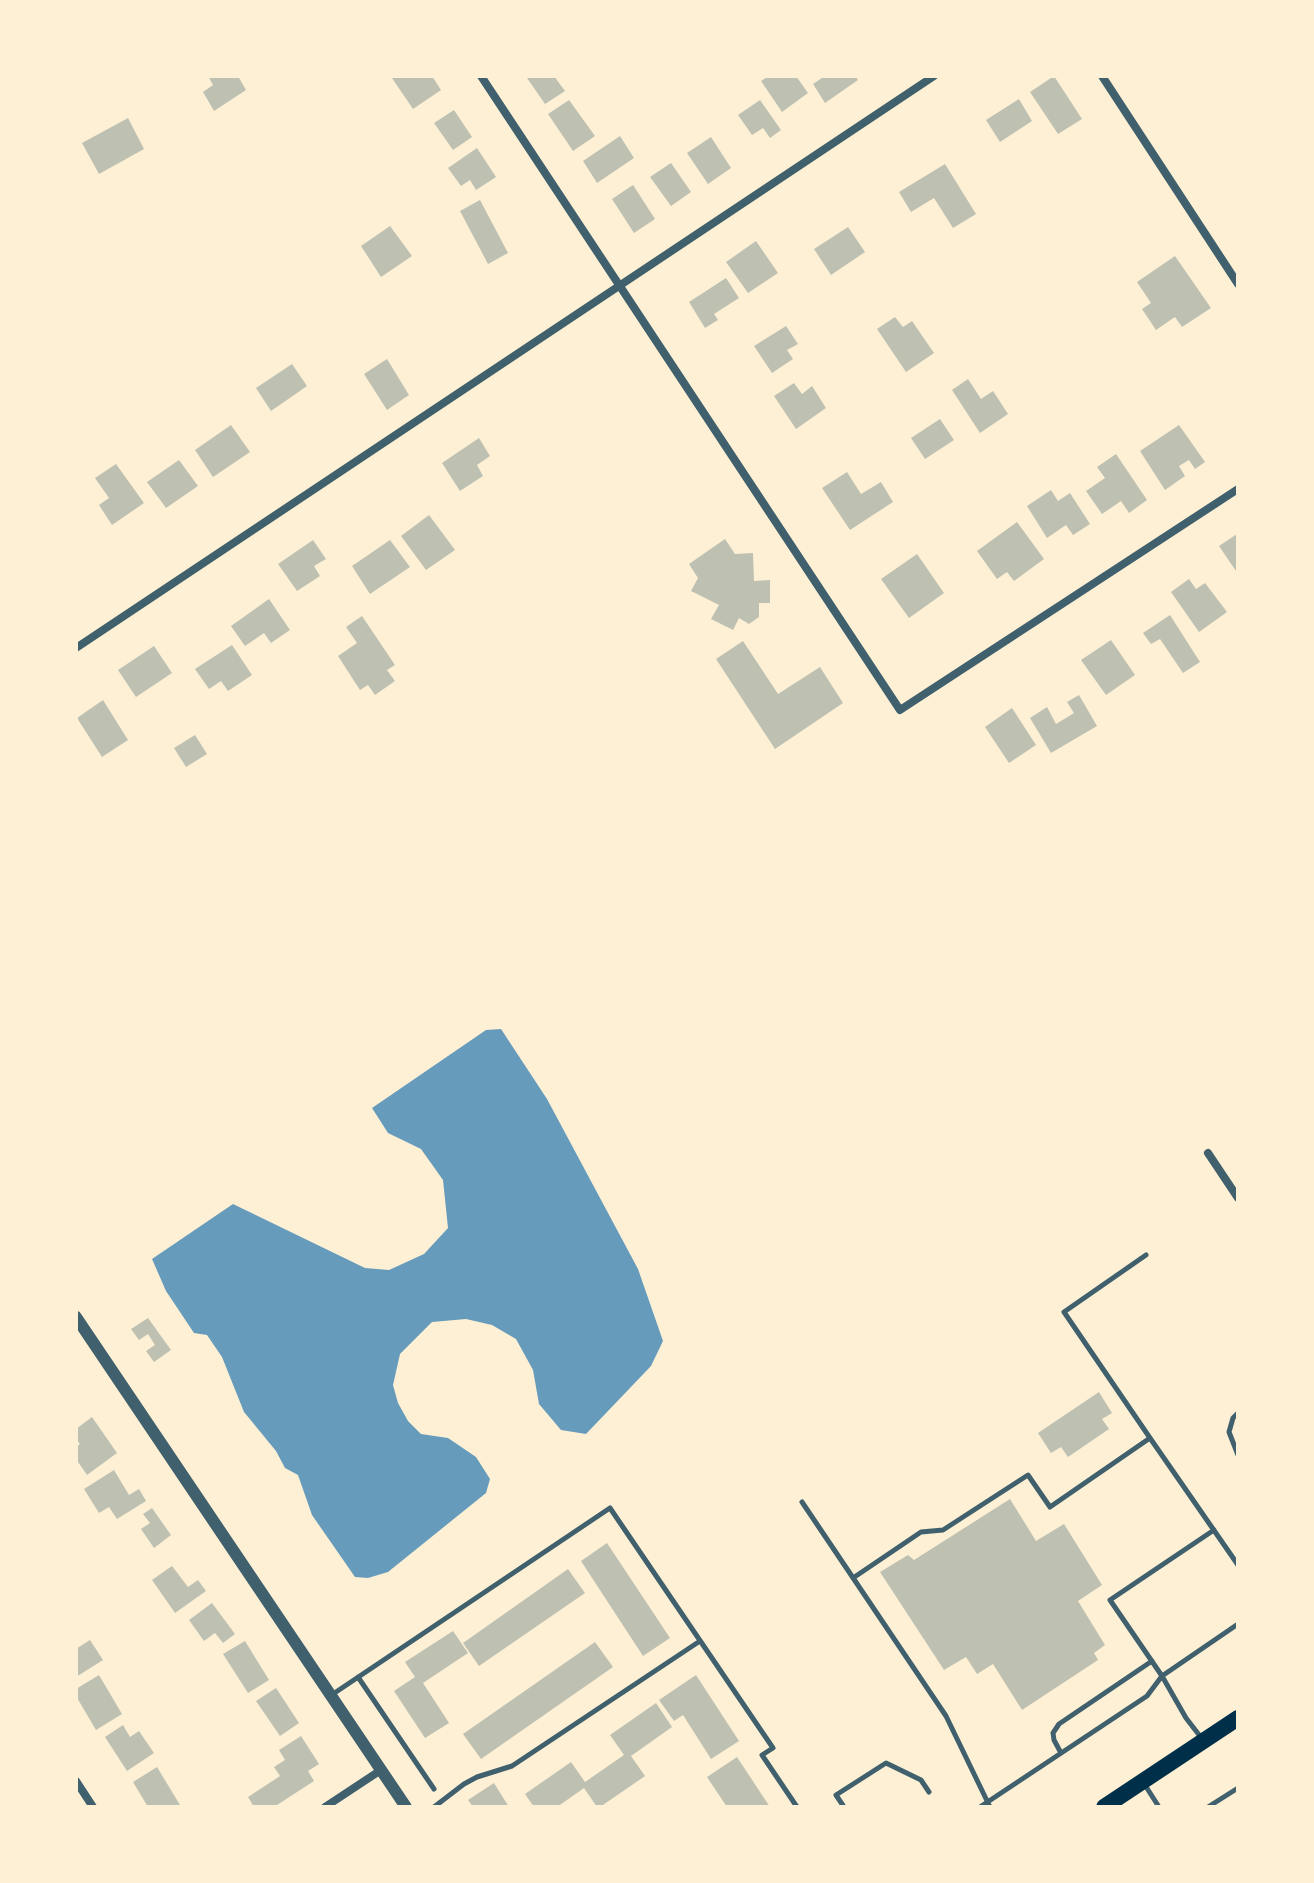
<!DOCTYPE html>
<style>
body{margin:0}
#map{position:relative;width:1314px;height:1883px;overflow:hidden;background:#fdf0d5;font-family:"Fira Sans",sans-serif}
canvas{display:block}
.frame{position:absolute;inset:0;border:78px solid #fdf0d5;pointer-events:none}
</style>
<div id="map">
<canvas width="1314" height="1883"></canvas>
<div class="frame"></div>
</div>
<script>
const context = document.querySelector('canvas').getContext('2d');
context.lineJoin = 'round';
function fill(path, color) { context.fillStyle = color; context.fill(path, 'evenodd'); }
const toPath = rows => new Path2D(rows.map(r => 'M' + r).join(''));
function trace(path, color, width, dash) { context.strokeStyle = color; context.lineWidth = width; context.lineCap = dash ? 'butt' : 'round'; context.setLineDash(dash || []); context.stroke(path); }
fill(toPath([
 [501,1029,547,1099,638,1269,663,1341,651,1366,586,1434,561,1430,539,1404,533,1370,516,1339,492,1325,466,1319,432,1322,400,1354,393,1385,398,1403,408,1421,421,1434,448,1438,476,1457,490,1479,486,1493,388,1572,368,1578,355,1577,312,1515,298,1475,285,1468,276,1451,244,1412,222,1357,207,1335,194,1333,166,1291,152,1259,233,1204,365,1268,389,1270,424,1254,448,1228,443,1180,421,1149,388,1133,372,1108,486,1030]
]), '#669bbc');
fill(toPath([
 [208,76,238,76,246,90,214,111,203,92,213,85],
 [394,76,432,76,441,90,413,109,392,78],
 [530,76,554,76,565,91,545,104,527,78],
 [769,76,796,76,808,93,782,112,761,81],
 [825,76,855,76,858,80,825,103,813,84],
 [1054,76,1082,119,1058,134,1030,92],
 [1019,99,1032,121,1000,142,986,120],
 [569,100,595,136,573,151,548,114],
 [760,100,781,130,770,138,763,128,752,135,738,115],
 [454,110,472,137,453,150,434,123],
 [128,118,144,149,99,174,82,143],
 [620,136,634,158,597,183,583,161],
 [711,137,731,168,708,184,687,153],
 [477,148,496,177,476,190,470,180,461,186,448,168],
 [671,163,691,192,671,206,650,177],
 [945,164,976,214,953,228,934,198,911,212,899,192],
 [633,185,655,219,634,233,612,199],
 [480,200,508,253,488,264,460,211],
 [390,226,412,256,381,277,361,246],
 [848,227,865,252,831,275,814,249],
 [756,241,778,273,748,293,726,262],
 [1175,256,1211,308,1182,327,1175,317,1156,330,1142,309,1151,303,1137,282],
 [726,278,739,298,714,314,718,320,705,328,689,302],
 [895,317,903,327,912,321,934,353,906,372,877,329],
 [786,326,798,344,787,350,793,359,772,373,754,346],
 [387,359,409,395,387,410,364,374],
 [292,364,307,386,271,411,256,388],
 [968,379,981,399,993,391,1008,414,980,433,952,390],
 [794,383,802,394,812,386,826,408,796,429,774,396],
 [940,419,954,440,925,459,911,438],
 [231,425,250,452,213,477,195,450],
 [1179,425,1205,462,1195,469,1189,460,1179,466,1185,476,1165,490,1140,451],
 [479,438,490,456,477,465,483,476,460,491,442,463],
 [1116,454,1147,500,1129,513,1121,501,1102,514,1086,491,1105,478,1097,467],
 [179,460,198,486,166,508,147,482],
 [116,464,144,503,112,525,99,505,109,498,95,478],
 [847,472,861,494,881,482,893,502,850,530,822,488],
 [1051,490,1058,501,1070,493,1090,524,1073,535,1066,525,1047,538,1027,506],
 [429,515,455,550,426,570,401,536],
 [1017,522,1044,559,1014,581,1007,572,997,579,977,551],
 [1237,534,1238,535,1238,574,1219,546],
 [725,539,735,554,753,553,754,581,770,580,770,603,759,603,759,617,749,624,739,618,733,630,711,619,719,605,691,591,698,578,689,564],
 [313,540,326,559,314,566,320,576,297,591,278,564],
 [390,540,410,567,370,594,352,566],
 [917,554,944,593,909,618,881,579],
 [1189,579,1196,589,1205,583,1227,612,1199,632,1171,592],
 [269,599,290,630,271,643,264,633,245,646,231,626],
 [1170,615,1200,662,1183,673,1160,639,1151,644,1143,633],
 [362,616,395,665,387,670,395,681,375,695,368,685,360,690,338,656,357,643,346,627],
 [1111,640,1135,675,1106,695,1081,660],
 [743,641,778,694,820,667,843,703,775,749,716,659],
 [232,645,252,675,228,691,221,681,209,689,195,669],
 [154,646,172,673,136,697,118,670],
 [1079,695,1097,726,1051,753,1030,718,1047,707,1056,724,1074,713,1067,702],
 [103,700,128,740,102,757,77,718],
 [1012,708,1036,745,1009,763,985,727],
 [195,735,207,754,186,767,174,748],
 [148,1318,171,1350,154,1362,146,1351,155,1345,148,1334,139,1340,131,1329],
 [1099,1392,1112,1413,1102,1419,1109,1429,1068,1457,1061,1447,1051,1453,1038,1433],
 [92,1417,117,1453,87,1475,76,1459,76,1447,80,1444,76,1439,76,1429],
 [114,1470,129,1495,139,1489,146,1501,117,1519,109,1507,99,1513,84,1489],
 [1010,1499,1036,1541,1064,1524,1102,1585,1078,1601,1105,1645,1094,1653,1098,1660,1022,1710,993,1664,977,1674,966,1657,944,1670,880,1572,908,1555,914,1560],
 [152,1508,171,1535,154,1548,141,1529,150,1523,143,1514],
 [607,1543,670,1638,643,1656,581,1561],
 [172,1566,188,1587,198,1580,206,1591,175,1613,152,1580],
 [568,1569,585,1593,479,1666,463,1643],
 [212,1603,235,1634,223,1643,215,1633,204,1641,189,1620],
 [453,1631,468,1653,423,1683,449,1723,425,1738,394,1691,415,1677,405,1662],
 [90,1640,103,1660,76,1677,76,1649],
 [245,1641,269,1680,248,1693,223,1654],
 [595,1642,613,1667,481,1759,463,1734],
 [99,1675,122,1714,96,1730,76,1696,76,1689],
 [696,1675,739,1741,711,1759,683,1715,674,1721,659,1700],
 [276,1688,299,1723,280,1736,256,1701],
 [656,1703,672,1727,631,1756,645,1776,600,1807,597,1807,584,1788,557,1807,534,1807,525,1794,571,1762,585,1782,624,1755,610,1735],
 [123,1725,130,1737,139,1731,154,1753,127,1771,105,1737],
 [301,1736,319,1764,308,1771,314,1781,274,1807,254,1807,248,1797,280,1776,274,1767,285,1760,279,1750],
 [737,1757,764,1798,770,1807,727,1807,707,1777],
 [157,1767,180,1805,176,1807,148,1807,133,1782],
 [494,1783,509,1807,473,1807,468,1800]
]), '#bec0b2');
trace(toPath([
 [1238,1413,1233,1418,1229,1432,1238,1455],
 [1150,1438,1238,1565],
 [802,1502,946,1716,990,1807],
 [853,1578,921,1532,943,1530,1028,1475,1050,1507,1150,1438,1064,1312,1146,1255],
 [358,1677,434,1789],
 [333,1694,610,1508,773,1748,762,1755,797,1807],
 [1203,1740,1186,1718,1162,1676,1110,1600,1214,1530],
 [1061,1753,1054,1740,1053,1733,1059,1724,1152,1661],
 [1143,1782,1159,1807],
 [434,1807,464,1784,477,1777,512,1766,700,1641],
 [844,1807,836,1795,886,1763,921,1780,929,1792],
 [980,1807,1147,1696,1162,1676,1238,1624],
 [1208,1807,1238,1788]
]), '#3f606c', 5);
trace(toPath([
 [481,76,900,710,1238,489],
 [1102,76,1238,284],
 [76,648,934,76],
 [1208,1153,1238,1198],
 [76,1781,93,1807],
 [325,1807,381,1770]
]), '#3f606c', 8);
trace(toPath([
 [76,1317,406,1807]
]), '#3f606c', 12);
trace(toPath([
 [1104,1807,1238,1718]
]), '#003049', 16);
</script>
